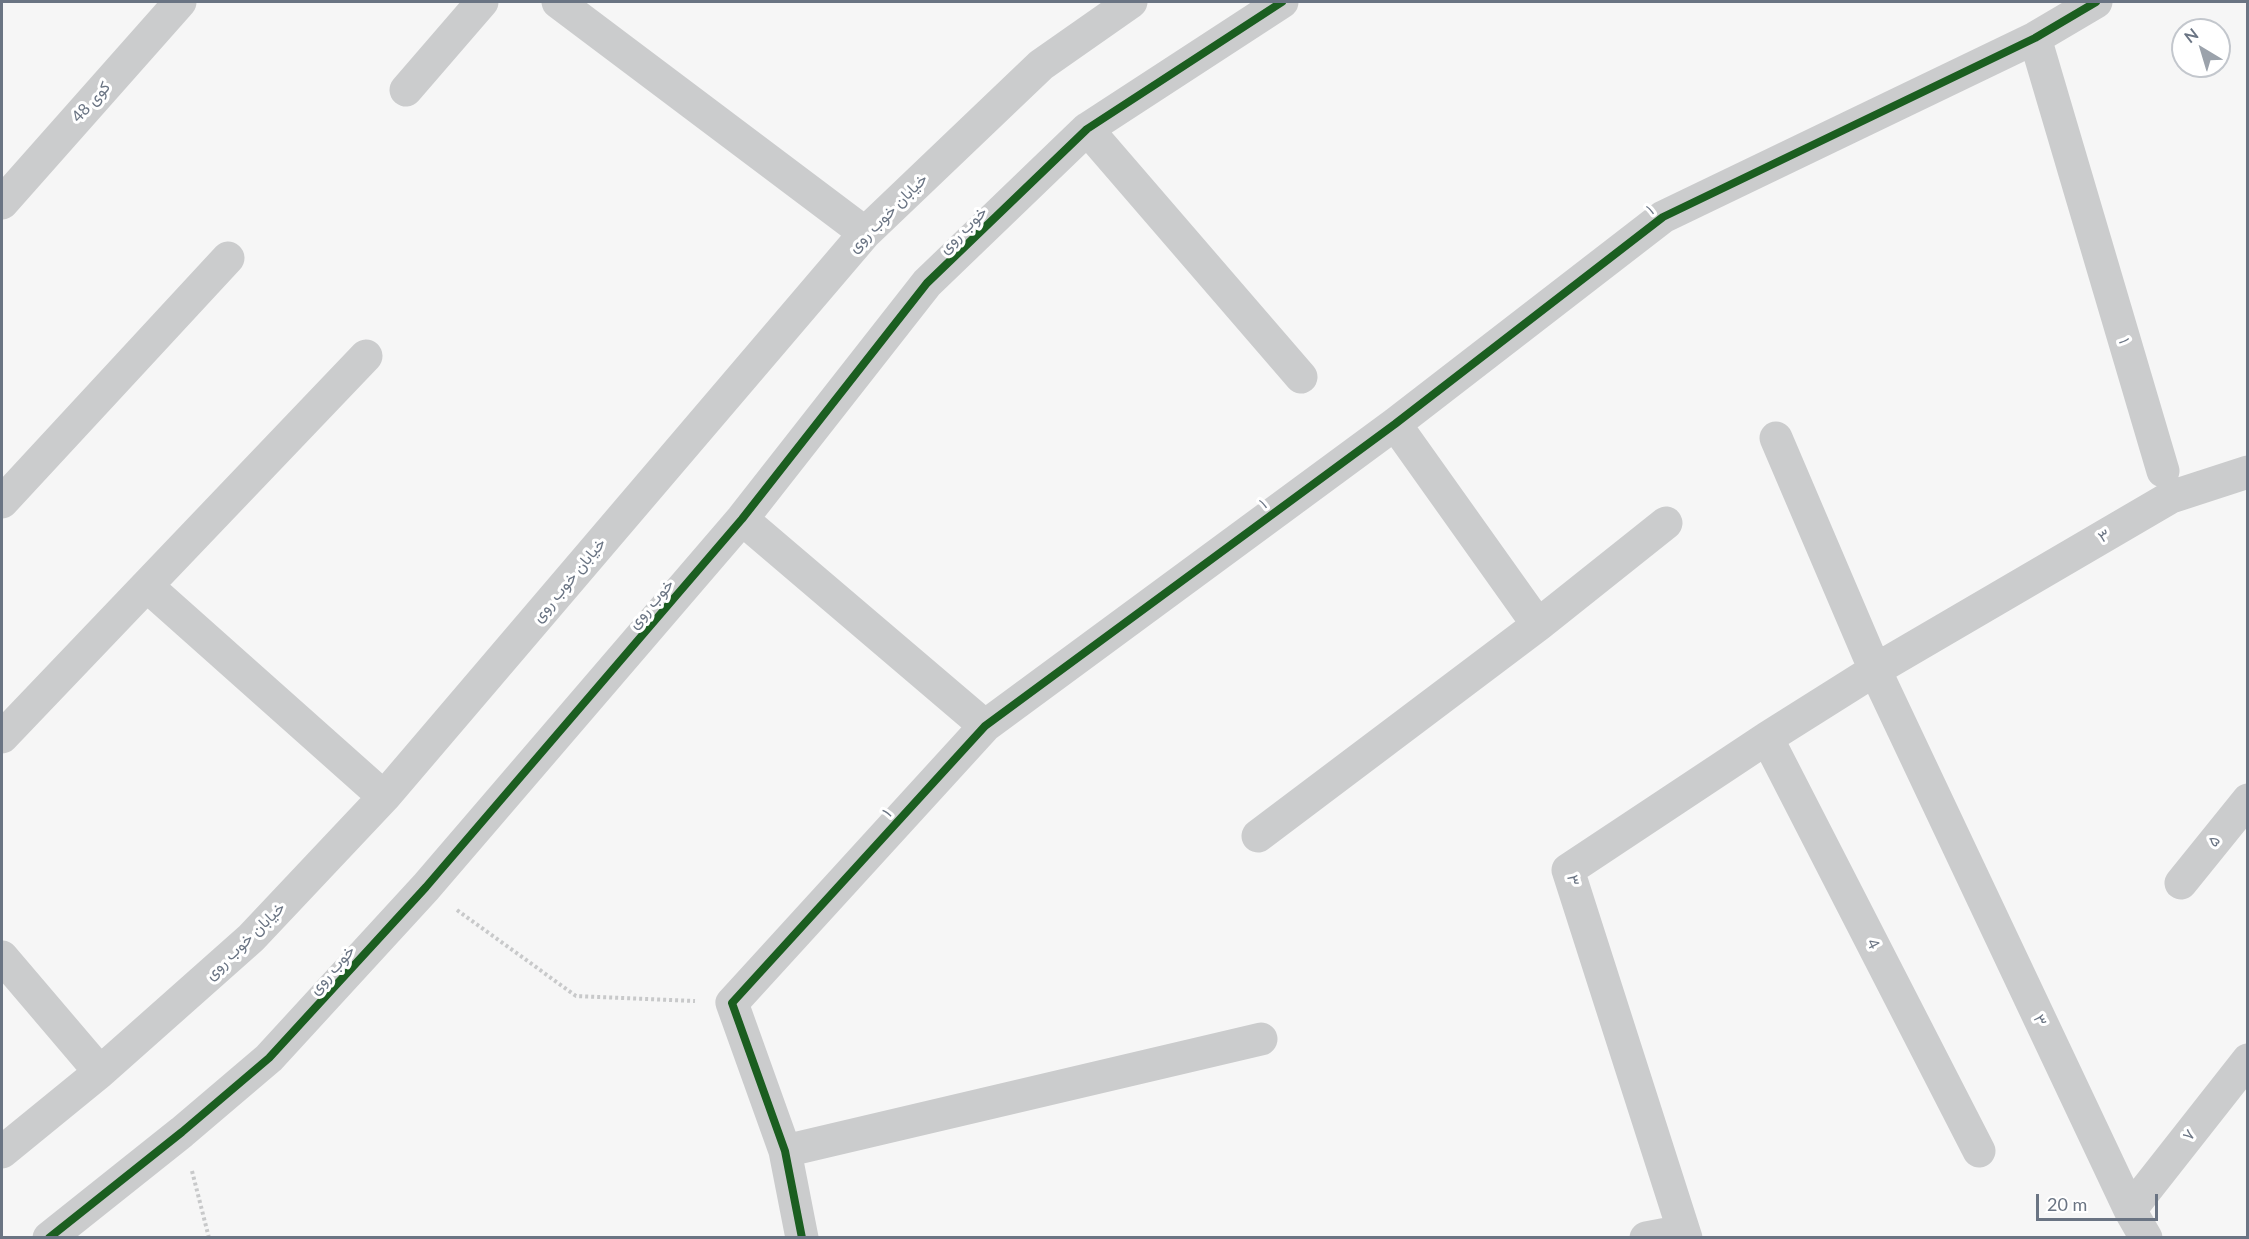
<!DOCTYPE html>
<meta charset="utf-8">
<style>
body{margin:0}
#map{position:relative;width:2249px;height:1239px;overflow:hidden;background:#f6f6f6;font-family:Lato,sans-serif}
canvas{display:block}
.frame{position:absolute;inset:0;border:3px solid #6a7483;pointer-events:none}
.north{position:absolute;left:2171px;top:18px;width:60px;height:60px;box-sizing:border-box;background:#fff;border:2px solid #c3c7cd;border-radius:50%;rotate:322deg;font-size:16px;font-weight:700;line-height:24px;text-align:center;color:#6a7483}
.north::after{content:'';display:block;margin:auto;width:21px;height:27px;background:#9ba2ab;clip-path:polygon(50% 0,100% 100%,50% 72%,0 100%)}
.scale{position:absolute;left:2036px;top:1194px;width:122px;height:27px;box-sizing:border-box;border:3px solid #6a7483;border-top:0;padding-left:8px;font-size:18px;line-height:21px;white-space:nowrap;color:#6a7483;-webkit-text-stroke:4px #fff;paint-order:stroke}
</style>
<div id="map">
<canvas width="2249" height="1239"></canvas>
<div class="frame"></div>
<div class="north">N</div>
<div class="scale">20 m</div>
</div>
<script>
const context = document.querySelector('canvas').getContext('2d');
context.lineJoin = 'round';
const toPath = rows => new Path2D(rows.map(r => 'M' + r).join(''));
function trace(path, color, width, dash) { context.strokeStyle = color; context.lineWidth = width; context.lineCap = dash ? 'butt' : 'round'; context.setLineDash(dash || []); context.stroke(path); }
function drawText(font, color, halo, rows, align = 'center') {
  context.font = font + ' Lato,Vazirmatn,sans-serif'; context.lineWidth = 6; context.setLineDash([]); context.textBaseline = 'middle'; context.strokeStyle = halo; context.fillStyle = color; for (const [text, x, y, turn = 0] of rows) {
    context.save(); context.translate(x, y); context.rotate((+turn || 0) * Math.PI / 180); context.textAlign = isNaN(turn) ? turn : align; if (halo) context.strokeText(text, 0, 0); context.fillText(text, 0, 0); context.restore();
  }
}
trace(toPath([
 [457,910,576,996,695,1001],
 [192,1171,209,1238]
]), '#c8c9ca', 4, [3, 3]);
trace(toPath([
 [558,2,865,233],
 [2035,38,2163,471],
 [406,90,482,2],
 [1087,129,1301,377],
 [2,203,180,2],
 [1395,424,1538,625,1666,523],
 [1776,438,1875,670,2130,1210,2146,1238],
 [2,502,228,258],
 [742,519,985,726],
 [147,586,384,797],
 [2,737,366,356],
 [1767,738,1979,1151],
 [1258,836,1538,625],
 [2181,883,2248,800],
 [2,957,100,1072],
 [785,1151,1261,1039],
 [2,1152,100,1072,251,938,384,797,865,233,1041,65,1131,2],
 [2130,1210,2248,1060],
 [49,1238,182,1132,269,1058,426,887,742,519,927,283,1087,129,1282,2],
 [802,1238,785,1151,732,1003,985,726,1395,424,1663,217,2035,38,2096,2],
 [1646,1238,1683,1231],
 [1686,1238,1568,870,1767,738,1875,670,2171,497,2248,472]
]), '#cbcccd', 33);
trace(toPath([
 [49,1238,182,1132,269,1058,426,887,742,519,927,283,1087,129,1282,2],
 [802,1238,785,1151,732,1003,985,726,1395,424,1663,217,2035,38,2096,2]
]), '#1b5e20', 8);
drawText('16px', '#6a7483', '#fff', [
 ["کوی 48",91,102,-48],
 ["۱",1650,210,-36],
 ["خیابان خوب روی",888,213,-45],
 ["خوب روی",963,230,-44],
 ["۱",2124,341,73],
 ["۱",1263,504,-36],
 ["۳",2104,536,-30],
 ["خیابان خوب روی",569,580,-50],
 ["خوب روی",651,604,-49],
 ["۱",887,813,-48],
 ["۵",2214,841,-51],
 ["۳",1573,880,80],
 ["خیابان خوب روی",245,941,-44],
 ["4",1873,944,63],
 ["خوب روی",332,970,-48],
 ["۳",2040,1020,65],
 ["۷",2189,1135,-52]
]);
</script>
